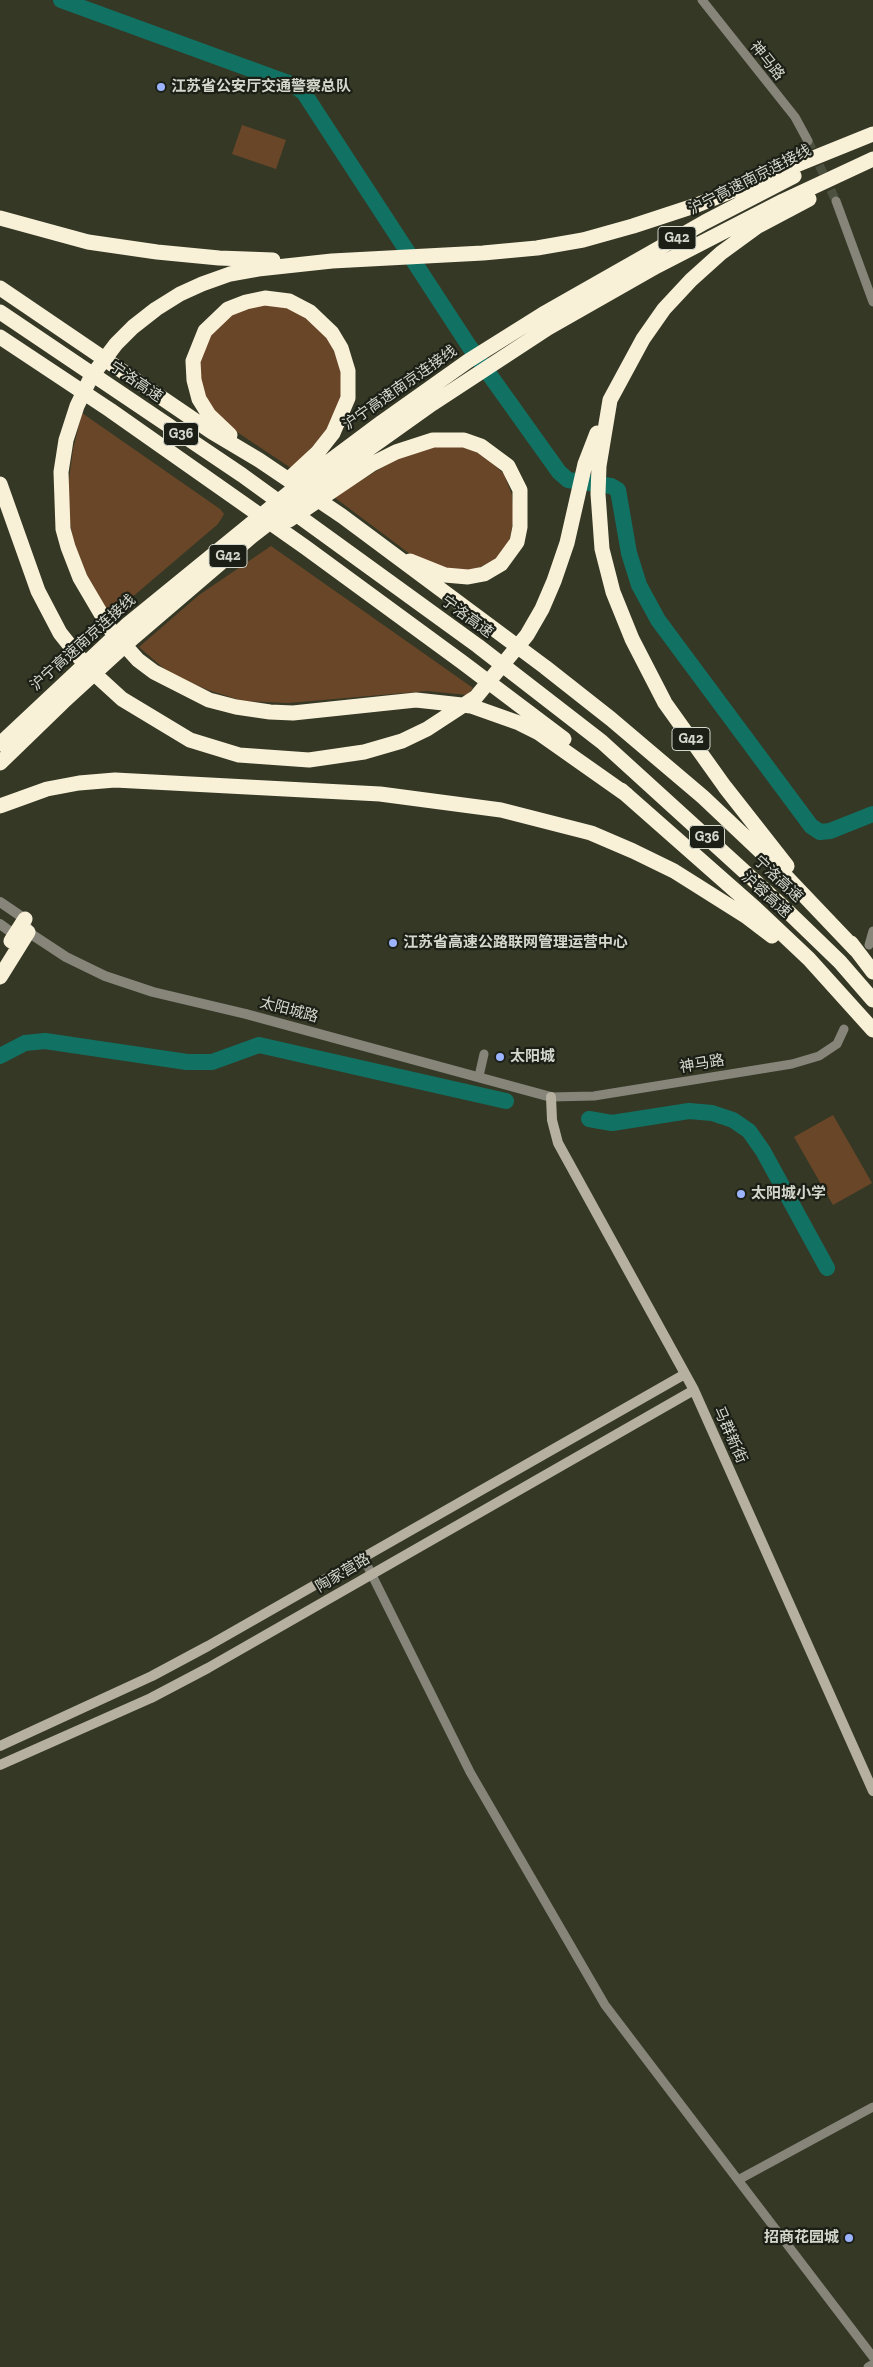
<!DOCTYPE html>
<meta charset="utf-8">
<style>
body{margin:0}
canvas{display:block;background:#343825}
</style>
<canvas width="873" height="2367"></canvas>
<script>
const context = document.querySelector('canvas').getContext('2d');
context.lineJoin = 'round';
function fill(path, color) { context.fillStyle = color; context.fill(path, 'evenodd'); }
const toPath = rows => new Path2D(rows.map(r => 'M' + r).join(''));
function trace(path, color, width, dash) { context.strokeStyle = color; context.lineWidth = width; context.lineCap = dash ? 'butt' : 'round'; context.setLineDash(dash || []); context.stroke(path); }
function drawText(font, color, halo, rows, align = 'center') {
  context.font = font + ' "Zilla Slab","Noto Sans SC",serif'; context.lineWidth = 4.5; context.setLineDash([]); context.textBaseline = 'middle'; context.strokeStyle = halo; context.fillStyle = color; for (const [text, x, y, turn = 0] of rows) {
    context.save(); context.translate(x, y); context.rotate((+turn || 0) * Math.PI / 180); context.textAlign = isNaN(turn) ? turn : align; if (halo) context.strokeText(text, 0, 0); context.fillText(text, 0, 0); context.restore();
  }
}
fill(toPath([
 [242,125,286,140,276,169,232,154],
 [266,305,286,307,302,315,330,340,342,373,343,393,328,431,291,468,231,428,214,411,203,391,199,374,200,352,210,332,227,317,241,309],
 [82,413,220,509,224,514,218,524,110,616,85,573,73,539,68,513,68,487,73,449],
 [430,445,462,446,483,455,504,474,512,495,514,518,509,542,496,559,478,568,461,572,443,569,410,554,334,497,404,454],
 [271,546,473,688,467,695,427,691,288,703,243,701,208,690,169,673,139,647,199,595],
 [833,1115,872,1183,833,1205,794,1137]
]), '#6a4628');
trace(toPath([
 [61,0,294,85,304,93,469,346,559,472,568,480,611,486,618,490,629,553,639,585,658,620,811,826,820,832,830,831,873,814],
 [0,1056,25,1043,45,1041,187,1062,212,1062,259,1045,506,1101],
 [589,1119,612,1123,689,1111,712,1113,733,1120,749,1131,763,1151,827,1268]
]), '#117264', 16);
trace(toPath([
 [808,141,836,201]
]), '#4c503e', 9, [9, 4.5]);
trace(toPath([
 [702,0,795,117,808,141],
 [836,201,873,302],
 [869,945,873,931],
 [479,1076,484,1054],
 [551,1097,594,1096,792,1064,819,1056,837,1044,844,1029],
 [363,1557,470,1772,605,2005,738,2180],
 [873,2107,738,2180,873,2357],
 [868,2367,873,2364]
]), '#87847a', 9);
trace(toPath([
 [0,902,25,919,28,932,66,957,105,976,153,992,246,1014,551,1097],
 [0,924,15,935,20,934]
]), '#87847a', 10);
trace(toPath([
 [551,1097,552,1120,558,1143,694,1390,873,1791],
 [0,1746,152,1676,208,1646,685,1374],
 [0,1765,151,1698,208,1668,694,1390]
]), '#b6b0a1', 10);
trace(toPath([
 [0,218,88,242,157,252,219,258,273,260],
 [0,288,212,432,259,460,342,516,545,667,611,719,703,797,776,866,856,950],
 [0,312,242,475,478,646,602,742,779,903,840,962,873,1000],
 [0,337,110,410,305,547,462,662,564,739],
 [230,435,209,415,199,399,194,380,193,361,205,331,228,309,246,302,265,298,289,301,310,312,332,333,341,348,348,371,348,398,333,433,318,452,289,479],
 [0,484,38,591,60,633,87,667,122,699,190,740,239,755,309,760,364,752,402,741,427,729,476,697,527,635,542,609,554,581,567,543,585,464,597,433],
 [289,520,372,464,396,452,433,440,464,440,481,446,508,466,520,490,520,527,517,542,501,564,484,574,468,577,445,575,410,561],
 [0,744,128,624,307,478,382,422,468,361,543,314,705,222,794,176],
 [0,763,63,702,134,637,252,536,314,488,432,404,548,328,657,266,783,201,873,159],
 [621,790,756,909,809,959,873,1030],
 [627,795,539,733,519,723,471,706,416,700,293,713,270,712,236,707,209,700,154,672,138,660,110,629,80,578,68,547,63,529,61,472,66,440,77,406,91,377,116,344,133,327,156,309,180,294,202,284,230,274,258,269,332,261,483,253,537,248,583,240,633,226,697,205,873,134],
 [0,806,47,789,79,783,115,780,380,794,501,810,591,833,633,851,674,871,747,917,772,936],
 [787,866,725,787,665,703,632,639,613,592,602,549,598,494,599,466,610,400,643,339,664,309,691,280,721,253,758,226,809,199],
 [11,941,25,919],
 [851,943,873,972],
 [0,977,28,932]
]), '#f9f0d8', 15);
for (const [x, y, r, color] of [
 [161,87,5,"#9cb4fd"],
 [393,943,5,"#9cb4fd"],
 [500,1057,5,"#9cb4fd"],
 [741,1194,5,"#9cb4fd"],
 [849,2238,5,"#9cb4fd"]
]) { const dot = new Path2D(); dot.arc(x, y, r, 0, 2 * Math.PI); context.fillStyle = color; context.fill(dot); trace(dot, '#1c1f16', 2); }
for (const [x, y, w] of [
 [677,238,38],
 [181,434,35],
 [228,556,38],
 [691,739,38],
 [707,837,35]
]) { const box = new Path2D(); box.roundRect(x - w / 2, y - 11.5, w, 23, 4); context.fillStyle = '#1c1f16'; context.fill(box); trace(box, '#d4d7cb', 1); }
drawText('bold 14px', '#d4d7cb', null, [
 ["G42",677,238],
 ["G36",181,434],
 ["G42",228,556],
 ["G42",691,739],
 ["G36",707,837]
]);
drawText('15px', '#d4d7cb', '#1c1f16', [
 ["神马路",767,61,51],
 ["沪宁高速南京连接线",750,180,-27],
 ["宁洛高速",136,382,34],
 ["沪宁高速南京连接线",400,388,-35],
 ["宁洛高速",467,617,36],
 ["沪宁高速南京连接线",83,643,-42],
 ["宁洛高速",778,879,43],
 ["沪蓉高速",766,895,42],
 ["太阳城路",289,1010,15],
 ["神马路",702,1064,-10],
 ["马群新街",730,1435,66],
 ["陶家营路",343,1573,-31]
]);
drawText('bold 15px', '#d4d7cb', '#1c1f16', [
 ["江苏省公安厅交通警察总队",171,87],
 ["江苏省高速公路联网管理运营中心",403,943],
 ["太阳城",510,1057],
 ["太阳城小学",751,1194],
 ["招商花园城",839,2238,"right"]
], 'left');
</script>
